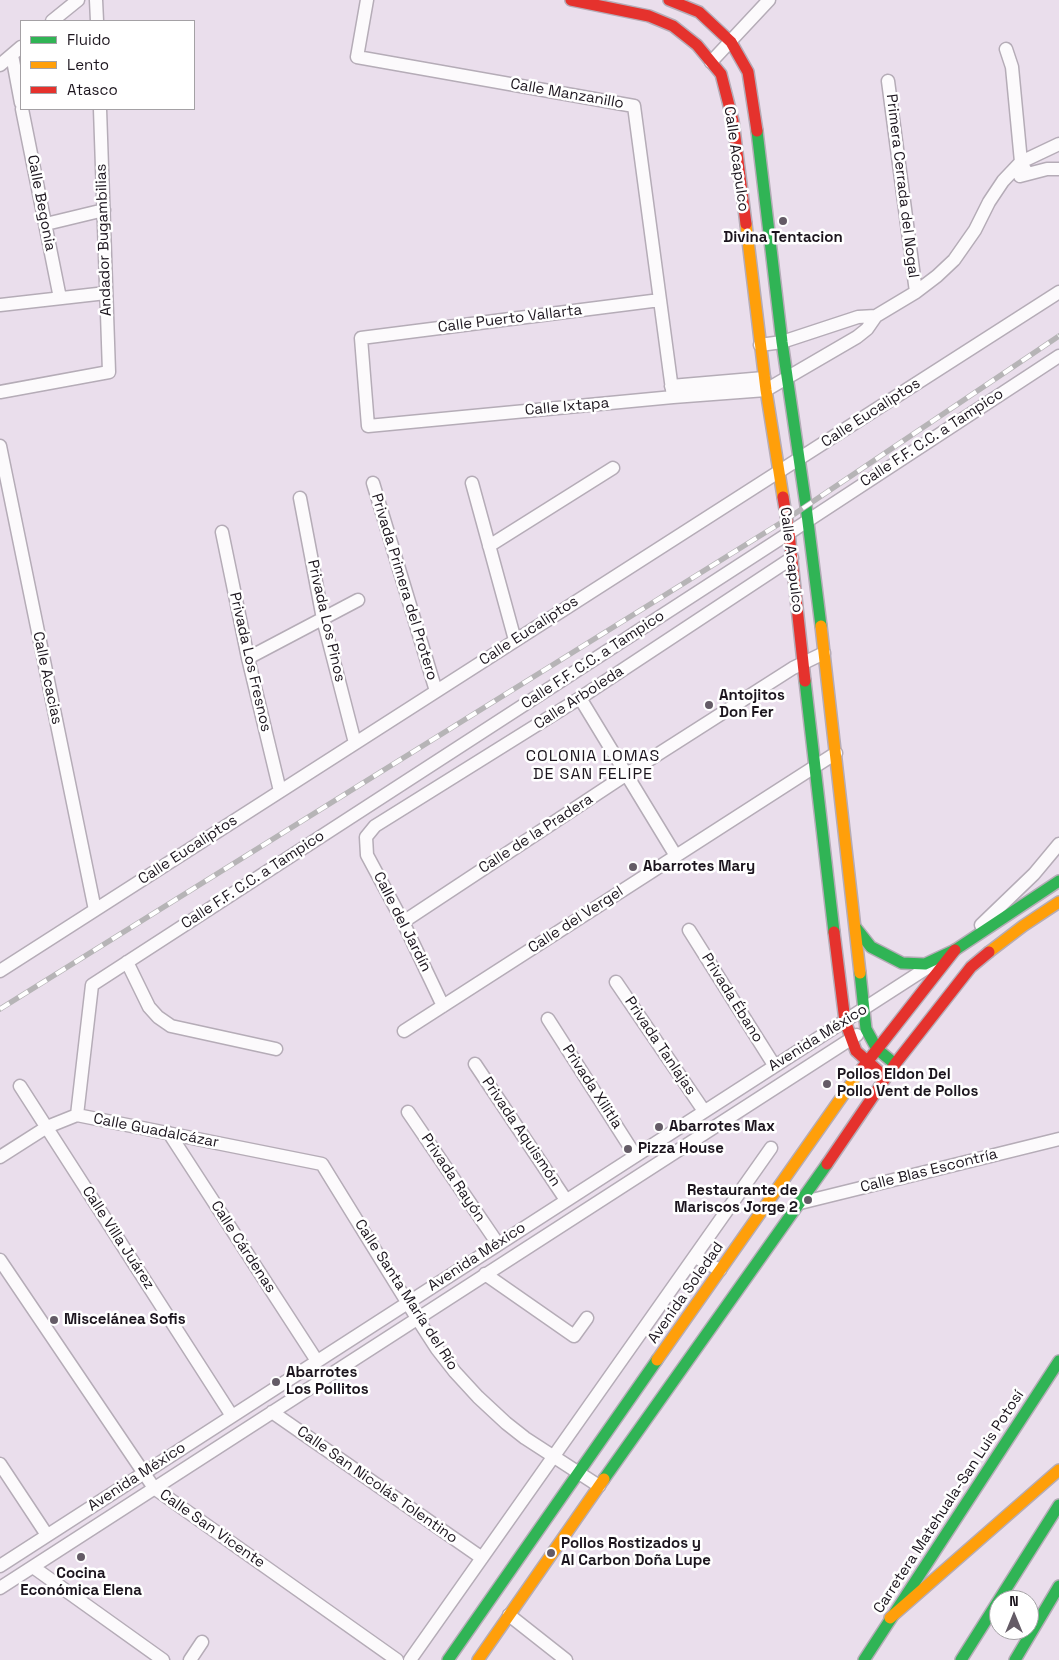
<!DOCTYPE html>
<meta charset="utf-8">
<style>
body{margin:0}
#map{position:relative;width:1059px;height:1660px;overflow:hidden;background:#eadeec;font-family:"Space Grotesk",sans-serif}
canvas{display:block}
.legend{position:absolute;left:20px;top:20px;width:175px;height:90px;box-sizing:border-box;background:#fff;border:1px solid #a4a1a5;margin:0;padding:6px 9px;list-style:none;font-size:15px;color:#1c151e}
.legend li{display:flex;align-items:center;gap:10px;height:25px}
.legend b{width:25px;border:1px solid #a4a1a5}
.north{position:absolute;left:989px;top:1590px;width:50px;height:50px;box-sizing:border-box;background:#fff;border:1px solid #a4a1a5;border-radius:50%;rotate:0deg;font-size:14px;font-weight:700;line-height:20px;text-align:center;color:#1c151e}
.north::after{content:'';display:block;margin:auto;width:18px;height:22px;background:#645b66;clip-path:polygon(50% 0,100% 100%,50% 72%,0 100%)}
</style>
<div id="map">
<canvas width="1059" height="1660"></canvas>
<ul class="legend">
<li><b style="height:6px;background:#30b455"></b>Fluido</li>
<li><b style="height:6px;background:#ff9f0a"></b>Lento</li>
<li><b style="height:6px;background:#e5322d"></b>Atasco</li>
</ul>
<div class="north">N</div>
</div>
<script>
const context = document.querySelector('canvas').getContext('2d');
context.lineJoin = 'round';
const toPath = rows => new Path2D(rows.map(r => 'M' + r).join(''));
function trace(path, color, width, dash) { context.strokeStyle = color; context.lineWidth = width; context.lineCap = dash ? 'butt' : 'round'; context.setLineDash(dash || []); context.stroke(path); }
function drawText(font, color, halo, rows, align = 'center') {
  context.font = font + ' "Space Grotesk",sans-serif'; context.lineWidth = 5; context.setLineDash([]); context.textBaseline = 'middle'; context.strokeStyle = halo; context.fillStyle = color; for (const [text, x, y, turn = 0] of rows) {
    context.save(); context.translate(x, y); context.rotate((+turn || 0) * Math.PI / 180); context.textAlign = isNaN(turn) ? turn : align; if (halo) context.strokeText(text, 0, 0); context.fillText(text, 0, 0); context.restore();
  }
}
const street = toPath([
 [96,0,97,21],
 [367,0,357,57,634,106,673,397],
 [52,21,78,0],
 [1006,49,1012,67,1021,162,1027,173],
 [12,55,21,103],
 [711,62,769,0],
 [0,65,21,47],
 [888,81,916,292],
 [22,109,60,298],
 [1020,176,1047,169,1059,169],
 [46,224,104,210],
 [660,300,361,338,368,426,673,397,766,390,857,337,867,329,876,316,916,292,937,276,954,260,975,230,989,202,1003,181,1021,162,1059,144],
 [0,305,106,293],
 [760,345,782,342,858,317,876,316],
 [671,386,764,378],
 [0,392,109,372,100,109],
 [0,446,95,910],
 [373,483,436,691],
 [472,483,515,640],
 [300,498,323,619,355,743],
 [222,532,248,658,280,791],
 [489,546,613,468],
 [248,658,358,600],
 [580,698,676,856],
 [403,922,627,774,793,668,824,653],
 [981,925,1034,874,1059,844],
 [689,930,774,1065],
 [127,962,149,1007,158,1017,171,1026,276,1049],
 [0,971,1059,292],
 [616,982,704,1111],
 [443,1006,403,922,367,855,366,837,375,826,580,698,792,558],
 [548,1019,635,1155],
 [404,1031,836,753],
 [475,1064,566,1200],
 [20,1086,232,1416],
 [408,1112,498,1244],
 [77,1115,92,985,789,533,1059,356],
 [169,1133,317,1361],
 [0,1157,47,1127,77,1115,322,1164,417,1318,437,1349,455,1372,478,1397,506,1423,525,1438,599,1486],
 [800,1203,1059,1139],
 [695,1257,720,1270],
 [0,1260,154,1488,397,1660],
 [485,1274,574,1336,587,1318],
 [272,1412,482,1558],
 [0,1464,47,1535],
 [0,1566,933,964],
 [33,1567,163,1660],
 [0,1588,857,1035],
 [509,1615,566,1660],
 [190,1660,202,1642],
 [410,1660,771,1148]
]);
const fast = toPath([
 [757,131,782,342,806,506,821,626],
 [805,681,834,932],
 [856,928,871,947,902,963,925,964,955,950,1059,881],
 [860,973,866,1029,877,1049,895,1064],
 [604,1479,827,1164],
 [448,1660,657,1360],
 [864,1660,1059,1361],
 [961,1660,1059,1505],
 [1015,1660,1059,1586]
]);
const slow = toPath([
 [746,224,766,390,783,497],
 [821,626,860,973],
 [989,952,1023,926,1059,902],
 [657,1360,860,1071],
 [890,1618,1059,1470],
 [478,1660,604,1479]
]);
const jam = toPath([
 [571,0,649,16,673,26,697,45,721,74,733,121,746,224],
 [669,0,699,12,731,42,748,72,757,131],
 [783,497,789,533,805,681],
 [834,932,845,1021,856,1051,885,1077],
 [860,1071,955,950],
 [827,1164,895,1064,971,967,989,952]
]);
trace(street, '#b5acb7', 15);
trace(fast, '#b5acb7', 14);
trace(slow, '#b5acb7', 14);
trace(jam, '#b5acb7', 14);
trace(street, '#fcfafc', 12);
trace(fast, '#30b455', 11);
trace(slow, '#ff9f0a', 11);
trace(jam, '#e5322d', 11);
const rail = toPath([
 [0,1009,787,519,1059,336]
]);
trace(rail, '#b6b4b6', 5.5);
trace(rail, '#fff', 4, [11]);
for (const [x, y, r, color] of [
 [783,221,5,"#645b66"],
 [709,705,5,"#645b66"],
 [633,867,5,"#645b66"],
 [827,1084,5,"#645b66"],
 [659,1127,5,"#645b66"],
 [628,1149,5,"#645b66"],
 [808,1200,5,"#645b66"],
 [54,1320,5,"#645b66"],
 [276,1382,5,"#645b66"],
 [551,1553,5,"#645b66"],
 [81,1557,5,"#645b66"]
]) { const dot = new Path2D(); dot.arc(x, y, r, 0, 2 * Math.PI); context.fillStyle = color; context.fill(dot); trace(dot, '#fff', 2); }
drawText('15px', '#1c151e', '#fff', [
 ["Calle Manzanillo",567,94,10],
 ["Calle Acapulco",736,159,82],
 ["Primera Cerrada del Nogal",902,186,83],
 ["Calle Begonia",41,203,79],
 ["Andador Bugambilias",104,240,-92],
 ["Calle Puerto Vallarta",510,319,-7],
 ["Calle Ixtapa",567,407,-5],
 ["Calle Eucaliptos",871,413,-33],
 ["Calle F.F. C.C. a Tampico",932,438,-33],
 ["Calle Acapulco",791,560,83],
 ["Privada Primera del Protero",404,587,73],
 ["Privada Los Pinos",326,621,77],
 ["Calle Eucaliptos",529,631,-33],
 ["Calle F.F. C.C. a Tampico",593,660,-33],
 ["Privada Los Fresnos",250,662,77],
 ["Calle Acacias",47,678,78],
 ["Calle Arboleda",579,698,-33],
 ["Calle de la Pradera",536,834,-33],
 ["Calle Eucaliptos",188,850,-33],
 ["Calle F.F. C.C. a Tampico",253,880,-33],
 ["Calle del Vergel",576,920,-33],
 ["Calle del Jardín",402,922,63],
 ["Privada Ébano",732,998,58],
 ["Avenida México",818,1038,-32],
 ["Privada Tanlajas",660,1046,56],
 ["Privada Xilitla",592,1087,57],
 ["Calle Guadalcázar",156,1131,11],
 ["Privada Aquismón",521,1132,56],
 ["Calle Blas Escontría",929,1171,-14],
 ["Privada Rayón",453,1178,56],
 ["Calle Villa Juárez",118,1238,57],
 ["Calle Cárdenas",243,1247,57],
 ["Avenida México",477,1257,-33],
 ["Avenida Soledad",686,1293,-55],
 ["Calle Santa María del Río",406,1295,57],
 ["Avenida México",137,1477,-33],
 ["Calle San Nicolás Tolentino",377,1485,35],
 ["Carretera Matehuala-San Luis Potosí",949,1502,-57],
 ["Calle San Vicente",212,1529,35]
]);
drawText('bold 15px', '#1c151e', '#fff', [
 ["Divina Tentacion",783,238,"center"],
 ["Antojitos",719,696],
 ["Don Fer",719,713],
 ["Abarrotes Mary",643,867],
 ["Pollos Eldon Del",837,1075],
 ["Pollo Vent de Pollos",837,1092],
 ["Abarrotes Max",669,1127],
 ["Pizza House",638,1149],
 ["Restaurante de",798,1191,"right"],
 ["Mariscos Jorge 2",798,1208,"right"],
 ["Miscelánea Sofis",64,1320],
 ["Abarrotes",286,1373],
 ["Los Pollitos",286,1390],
 ["Pollos Rostizados y",561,1544],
 ["Al Carbon Doña Lupe",561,1561],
 ["Cocina",81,1574,"center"],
 ["Económica Elena",81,1591,"center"]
], 'left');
context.letterSpacing = '1px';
drawText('16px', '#1c151e', '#fff', [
 ["COLONIA LOMAS",593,757],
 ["DE SAN FELIPE",593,775]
]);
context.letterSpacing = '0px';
</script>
